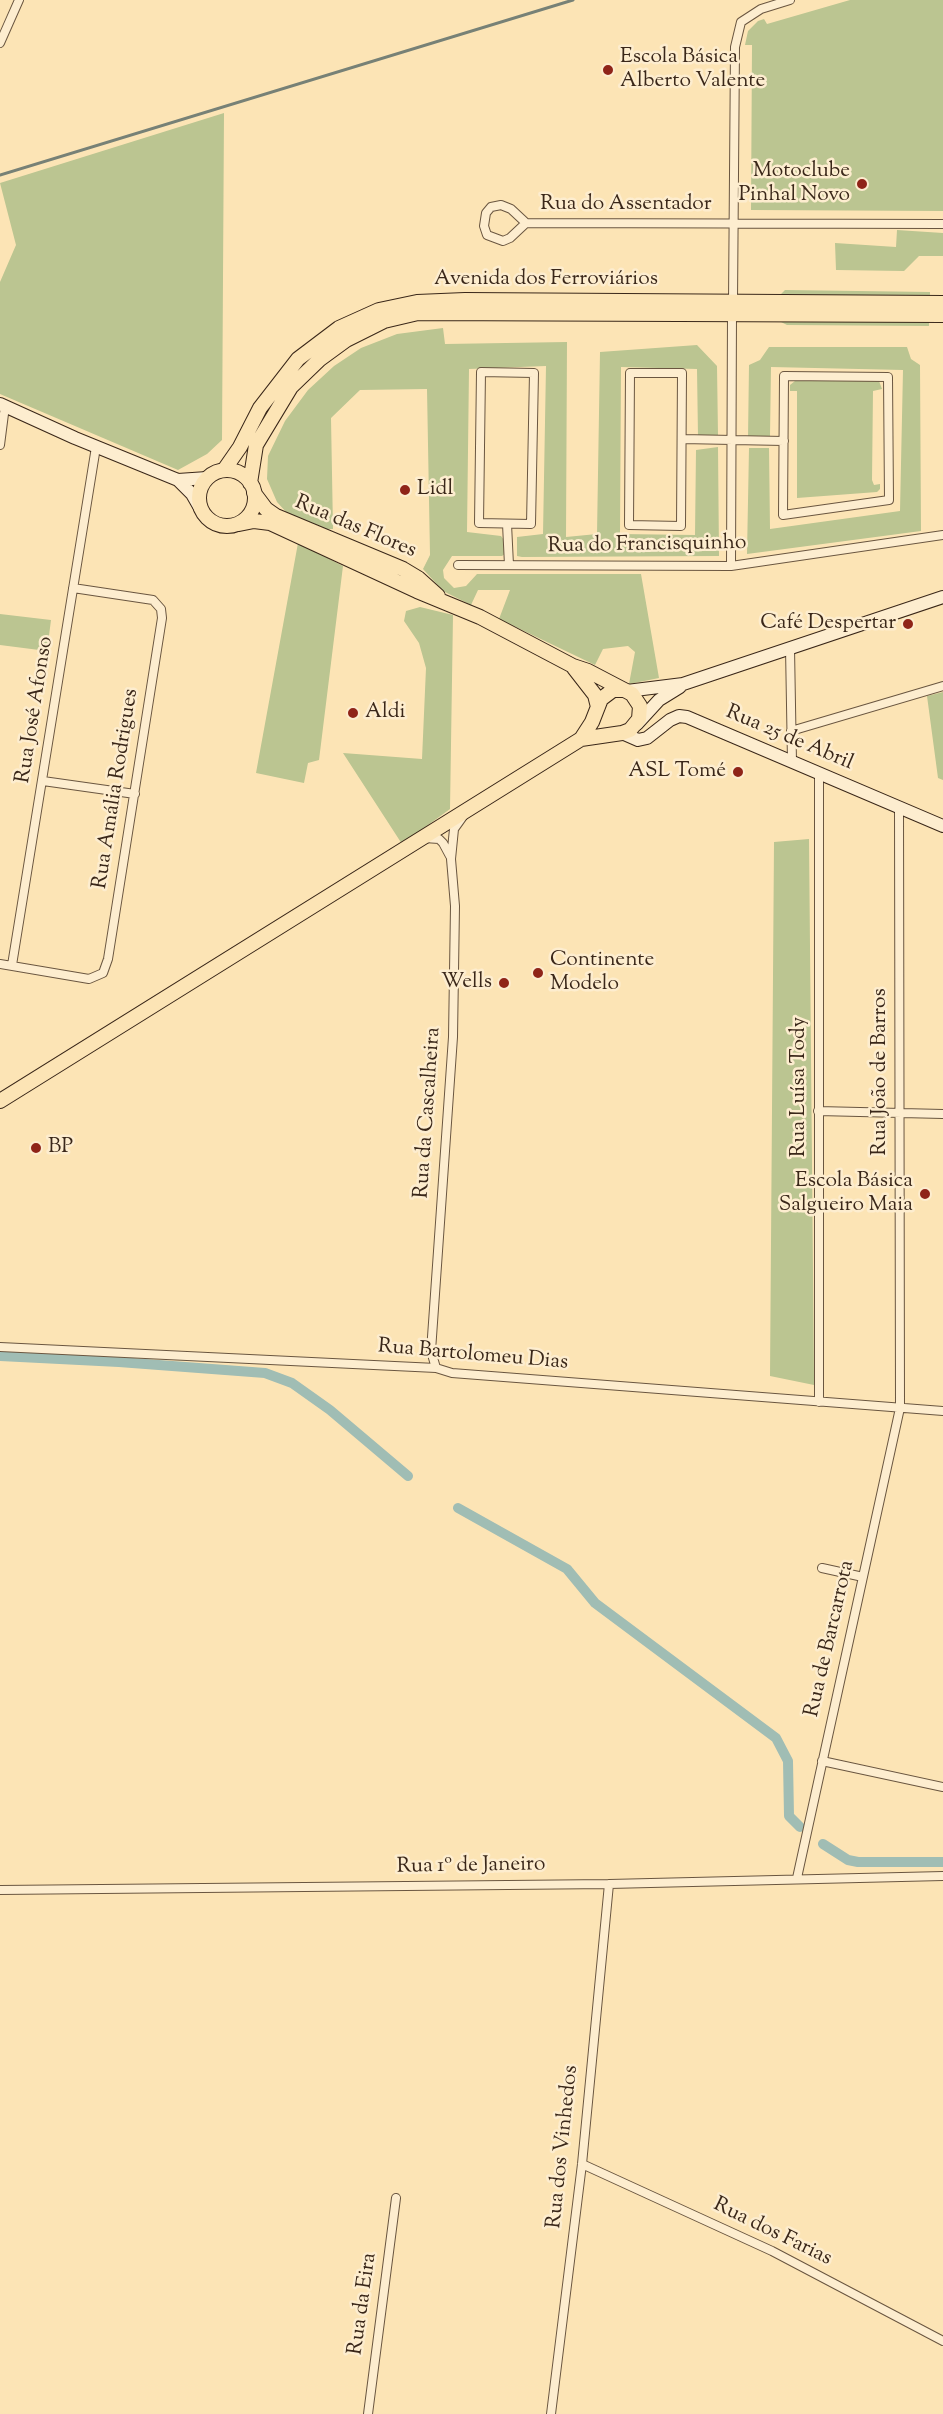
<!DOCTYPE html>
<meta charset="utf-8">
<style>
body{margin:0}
canvas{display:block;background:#fce4b5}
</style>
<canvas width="943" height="2414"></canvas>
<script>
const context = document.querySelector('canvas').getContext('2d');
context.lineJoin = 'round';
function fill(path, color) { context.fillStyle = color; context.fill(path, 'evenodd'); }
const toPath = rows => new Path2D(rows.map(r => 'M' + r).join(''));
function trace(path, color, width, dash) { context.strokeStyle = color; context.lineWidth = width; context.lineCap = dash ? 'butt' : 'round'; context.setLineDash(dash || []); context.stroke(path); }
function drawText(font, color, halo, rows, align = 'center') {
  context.font = font + ' "Sorts Mill Goudy",serif'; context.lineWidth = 5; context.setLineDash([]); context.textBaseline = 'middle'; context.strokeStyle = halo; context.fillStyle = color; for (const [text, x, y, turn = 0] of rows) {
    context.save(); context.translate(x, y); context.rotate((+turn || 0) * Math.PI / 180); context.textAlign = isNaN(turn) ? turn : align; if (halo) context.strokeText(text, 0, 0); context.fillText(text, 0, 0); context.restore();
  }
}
fill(toPath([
 [850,0,943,0,943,211,751,210,752,45,745,45,748,31,758,21,764,19,767,24],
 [224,113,222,440,207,454,178,470,0,394,0,282,16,245,0,183],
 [897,230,943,233,943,256,919,256,904,271,836,270,835,243,896,247],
 [785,290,930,292,930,296,780,295],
 [779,321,929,322,929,326,787,325],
 [443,328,445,344,567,342,566,537,597,534,600,352,697,345,717,366,718,435,698,437,697,369,621,367,620,534,695,535,696,450,718,447,719,556,522,557,517,556,517,537,543,534,546,366,469,369,467,532,501,536,504,540,505,554,502,556,452,556,443,570,444,578,454,588,466,586,477,574,641,574,659,678,629,684,635,652,628,646,603,649,595,665,499,619,510,590,478,590,471,605,443,591,423,569,430,555,427,389,360,390,331,418,333,529,326,529,287,513,277,502,267,479,268,456,285,421,308,390,334,366,361,348,397,334],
 [769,347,907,347,911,359,920,365,921,531,747,554,749,448,769,448,770,529,900,511,903,370,771,367,770,436,765,438,748,438,749,365,760,360],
 [795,381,879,381,882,389,873,391,872,480,874,485,880,484,880,489,877,492,797,498,797,391,790,391,790,385],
 [298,543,343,566,319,760,308,763,304,783,256,773],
 [420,607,453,615,450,809,402,844,343,753,422,759,426,668,419,643,404,621,406,611],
 [0,614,51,620,47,651,0,645],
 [943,692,943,780,938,778,927,696],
 [809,839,814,1378,814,1385,770,1376,774,842]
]), '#bbc591');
trace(toPath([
 [0,175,573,0]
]), '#778176', 3);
trace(toPath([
 [0,1356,119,1362,265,1373,292,1383,330,1410,408,1476],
 [458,1508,567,1569,595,1603,776,1738,788,1761,789,1816,800,1827],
 [823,1844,848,1860,858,1862,943,1862]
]), '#a0bdb4', 10);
const street = toPath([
 [0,43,19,0],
 [526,223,511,209,501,205,491,207,486,213,484,226,487,235,503,241,510,238,526,223,943,224],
 [733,301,735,47,741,22,761,9,790,0],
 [481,372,534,373,531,524,479,523,481,372],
 [630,373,682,373,681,526,629,525,630,373],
 [784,376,888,377,889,500,783,515,784,376],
 [682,439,784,441],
 [0,445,5,406],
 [507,524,509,565],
 [458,565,731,566,943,535],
 [731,566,732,314],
 [790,648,792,762],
 [791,731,943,686],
 [43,781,135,794],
 [424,838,439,839,443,843,450,856],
 [0,964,89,979,103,973,108,959,162,618,161,609,153,600,73,588],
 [12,965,96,447],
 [818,1111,943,1114],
 [0,1347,436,1368,452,1373,943,1411],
 [436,1368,431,1351,453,1037,455,906,451,859,454,829,464,815],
 [819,1402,819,773],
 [822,1568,863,1577],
 [822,1761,943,1787],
 [797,1878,900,1408,899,808],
 [0,1890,609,1884,943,1876],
 [582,2164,772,2251,943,2341],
 [368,2414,396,2198],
 [551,2414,582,2164,609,1884]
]);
const secondary = toPath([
 [0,404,75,438,178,480,192,494,200,508],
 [178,480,207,478],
 [627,691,683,684,943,597],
 [637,724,659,700,680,687],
 [622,733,638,740,647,738,670,720,679,716,687,717,943,826]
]);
const primary = toPath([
 '199 498a28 28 0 1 1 56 0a28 28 0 1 1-56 0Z',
 [224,470,240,447,260,408,298,359,339,328,379,310,417,302,465,300,943,303],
 [250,483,256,445,291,387,320,359,346,340,384,321,418,313,943,315],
 [254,493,266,509,276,516,403,569,418,578,438,596],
 [574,668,595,695,598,707],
 [581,739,592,722,601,699,613,690,621,690],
 [0,1101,581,739,622,733,630,730,639,719,640,706,632,694,588,671,573,666,480,617,417,591,270,523,254,521,239,524]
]);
trace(street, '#6a5640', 10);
trace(secondary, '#3a2719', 14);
trace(primary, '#3a2719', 16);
trace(street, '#fdedcf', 8);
trace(secondary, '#fdedcf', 12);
trace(primary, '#fce4b5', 14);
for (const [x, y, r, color] of [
 [608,70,6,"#8f2418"],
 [862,184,6,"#8f2418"],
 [405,490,6,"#8f2418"],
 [908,624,6,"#8f2418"],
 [353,713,6,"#8f2418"],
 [738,772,6,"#8f2418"],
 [538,973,6,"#8f2418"],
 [504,983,6,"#8f2418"],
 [36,1148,6,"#8f2418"],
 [925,1194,6,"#8f2418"]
]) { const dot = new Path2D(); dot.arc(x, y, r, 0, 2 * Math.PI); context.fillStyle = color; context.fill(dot); trace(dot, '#fdedcf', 2); }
drawText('21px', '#3a2719', '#fdedcf', [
 ["Escola Básica",620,58],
 ["Alberto Valente",620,82],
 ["Motoclube",850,172,"right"],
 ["Pinhal Novo",850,196,"right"],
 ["Lidl",417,490],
 ["Café Despertar",896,624,"right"],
 ["Aldi",365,713],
 ["ASL Tomé",726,772,"right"],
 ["Continente",550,961],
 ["Modelo",550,985],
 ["Wells",492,983,"right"],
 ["BP",48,1148],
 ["Escola Básica",913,1182,"right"],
 ["Salgueiro Maia",913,1206,"right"]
], 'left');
drawText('21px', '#3a2719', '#fdedcf', [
 ["Rua do Assentador",626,205],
 ["Avenida dos Ferroviários",546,280],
 ["Rua das Flores",355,528,23],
 ["Rua do Francisquinho",647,546,-1],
 ["Rua José Afonso",36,710,-81],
 ["Rua 25 de Abril",789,739,23],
 ["Rua Amália Rodrigues",117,789,-81],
 ["Rua João de Barros",881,1072,-90],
 ["Rua Luísa Tody",800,1087,-90],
 ["Rua da Cascalheira",429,1113,-86],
 ["Rua Bartolomeu Dias",473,1356,5],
 ["Rua de Barcarrota",831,1639,-77],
 ["Rua 1º de Janeiro",471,1867,-1],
 ["Rua dos Vinhedos",564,2147,-84],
 ["Rua dos Farias",772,2233,26],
 ["Rua da Eira",364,2304,-82]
]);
</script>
